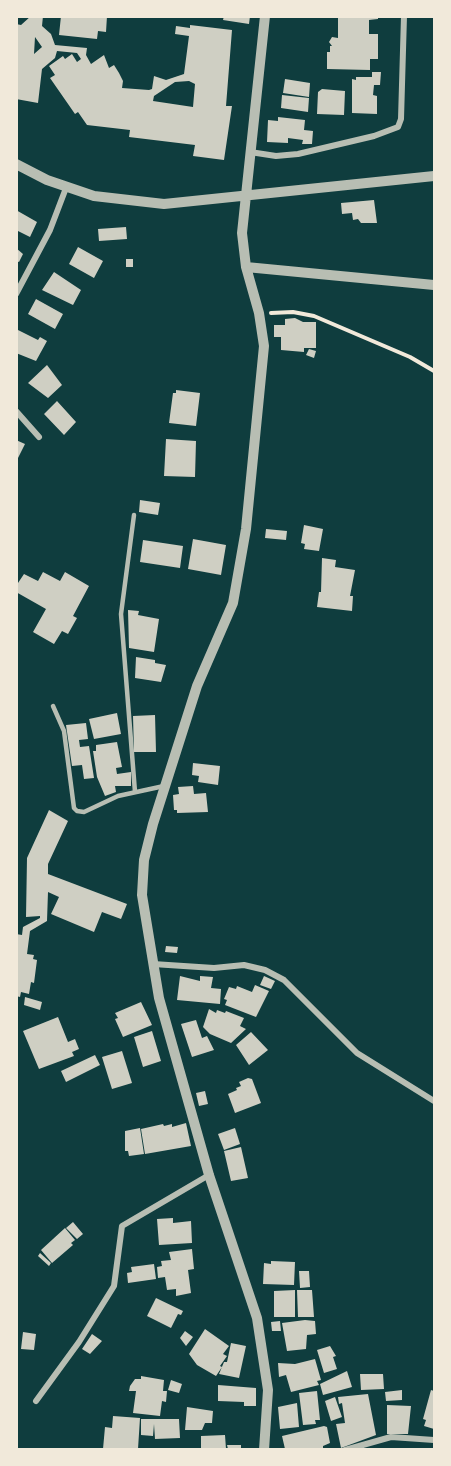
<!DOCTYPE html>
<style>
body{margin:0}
#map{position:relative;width:451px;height:1466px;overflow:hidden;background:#0f3d3e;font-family:Spectral,serif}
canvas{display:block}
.frame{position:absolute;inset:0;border:18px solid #f1e9da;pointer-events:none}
</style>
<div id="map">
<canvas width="451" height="1466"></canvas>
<div class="frame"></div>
</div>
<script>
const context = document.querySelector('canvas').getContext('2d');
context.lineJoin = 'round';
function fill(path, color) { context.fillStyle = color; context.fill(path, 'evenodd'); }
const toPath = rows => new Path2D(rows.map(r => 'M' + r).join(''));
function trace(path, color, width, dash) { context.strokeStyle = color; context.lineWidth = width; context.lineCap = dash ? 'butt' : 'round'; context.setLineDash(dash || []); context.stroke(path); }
fill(toPath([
 [31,16,43,16,42,26,51,34,55,45,87,48,86,55,91,64,104,55,109,68,114,65,119,73,123,81,122,88,149,90,152,89,154,76,166,80,184,74,189,36,175,34,176,26,190,28,190,25,232,30,226,106,232,106,224,160,193,156,195,145,129,137,130,130,87,125,78,112,75,114,50,78,55,75,49,66,63,56,65,59,72,54,77,62,81,59,77,53,57,51,55,58,42,69,38,103,16,99,16,24,21,25],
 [35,37,42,47,34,54],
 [189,81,195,84,193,107,153,101,154,96,175,82],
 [61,16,107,16,106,32,98,31,97,39,59,35],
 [224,16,250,16,249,24,223,20],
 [338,16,378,16,378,19,369,20,369,34,378,34,378,59,370,59,370,70,327,69,327,52,330,52,330,46,332,46,329,42,332,37,338,38],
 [372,72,381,72,380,85,374,85,373,95,377,96,377,114,352,113,352,79,356,80,356,77,372,77],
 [285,79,310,83,309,97,283,93],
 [322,89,345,91,344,115,317,114,318,92],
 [282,95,309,98,308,112,281,108],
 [278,117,305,120,304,130,313,131,312,144,302,144,303,140,288,138,288,143,267,142,268,120,278,121],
 [374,200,377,223,361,223,358,219,353,220,352,213,342,214,341,203],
 [16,210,37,222,30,237,16,230],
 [126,227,127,239,99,241,98,229],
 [78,247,103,261,94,278,69,264],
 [16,248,23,254,19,262,16,261],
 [126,259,133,259,133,267,126,267],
 [54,272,81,290,73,305,42,290],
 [36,299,63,314,55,329,28,314],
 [295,318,303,322,316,322,316,348,304,348,304,352,281,350,281,337,274,337,274,325,285,325,285,319],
 [16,329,38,340,40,337,47,341,36,361,16,353],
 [309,349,316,351,314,358,306,355],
 [47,365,62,385,48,398,28,383],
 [176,390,200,393,196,426,169,423,173,393,176,393],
 [57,401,76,422,64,435,44,414],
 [166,439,196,441,195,477,164,476],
 [16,440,25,444,16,462],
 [140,500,160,503,158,515,139,512],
 [304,525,323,529,319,551,304,549,305,544,301,543],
 [266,529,287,531,286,540,265,538],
 [193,539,226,545,221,575,188,569],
 [143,540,183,546,180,568,140,562],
 [322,558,336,560,335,567,355,570,350,596,353,596,352,611,317,607,319,592,321,592],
 [43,572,60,581,65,572,89,586,73,616,77,618,68,634,62,631,54,644,33,632,46,609,16,592,16,586,24,574,38,581],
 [128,610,139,611,138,615,159,619,154,652,129,648],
 [136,657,155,660,155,663,166,665,161,682,135,678],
 [117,713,121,734,94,739,89,719],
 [155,715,156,752,134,752,133,716],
 [86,723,88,739,79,740,80,747,89,746,94,778,84,779,82,765,72,766,66,725],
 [117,742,122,767,116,768,117,774,131,772,131,786,115,786,116,792,105,796,97,777,93,751,96,751,96,745],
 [193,763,220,766,218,785,198,782,199,776,192,775],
 [193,786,194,794,206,793,208,812,177,813,177,810,174,810,173,795,179,794,178,787],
 [49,810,68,821,48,864,48,874,127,904,121,919,102,912,94,932,51,914,59,897,48,892,47,921,30,931,27,954,34,955,33,959,37,960,34,983,31,982,29,994,21,992,20,997,16,996,16,934,22,935,23,927,40,918,40,916,26,917,27,858],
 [166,946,178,947,177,953,165,952],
 [180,976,200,981,200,976,213,977,211,988,221,989,220,1004,177,1000],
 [264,976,275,981,271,989,260,985],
 [255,985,269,991,256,1017,225,1005,227,1000,224,999,229,987,236,989,237,986,252,992],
 [25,997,42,1002,40,1010,24,1005],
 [141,1002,152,1025,123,1037,115,1019,118,1018,115,1013],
 [209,1009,216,1013,217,1010,225,1013,226,1011,244,1018,240,1026,246,1029,231,1043,210,1034,203,1027],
 [58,1017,68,1042,75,1039,79,1049,72,1052,74,1056,39,1069,23,1031],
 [196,1020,202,1038,207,1036,214,1050,192,1057,181,1024],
 [152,1031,161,1061,143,1067,134,1037],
 [251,1032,268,1050,249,1065,236,1045],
 [122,1051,132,1083,112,1089,102,1057],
 [95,1055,100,1065,66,1082,61,1071],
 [248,1078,252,1079,261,1103,235,1113,228,1094,237,1090,236,1088,241,1086,239,1082],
 [205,1091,208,1104,199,1106,196,1093],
 [186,1123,191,1146,145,1154,141,1129,163,1124,164,1126,172,1124,172,1127],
 [140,1128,144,1154,129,1156,128,1151,125,1151,125,1131],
 [235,1128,240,1144,224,1150,218,1134],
 [241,1147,248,1178,231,1181,224,1151],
 [173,1218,173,1223,191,1221,192,1243,159,1245,157,1219],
 [73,1222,83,1234,77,1239,66,1228],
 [65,1228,75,1240,71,1243,73,1245,52,1263,41,1250],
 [192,1249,194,1269,188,1270,191,1293,176,1296,176,1289,167,1290,165,1277,158,1278,157,1267,162,1266,161,1261,171,1260,169,1252],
 [40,1253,51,1263,49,1266,38,1256],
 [271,1261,295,1262,294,1285,263,1284,264,1263,271,1264],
 [154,1264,156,1279,128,1283,127,1273,132,1272,131,1267],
 [299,1271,309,1271,310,1287,300,1288],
 [295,1290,295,1317,274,1317,274,1291],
 [297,1290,312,1290,314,1317,298,1317],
 [156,1298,183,1311,181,1315,178,1314,171,1328,147,1316],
 [305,1320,315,1321,316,1334,307,1335,306,1349,287,1351,282,1323],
 [280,1321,281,1331,272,1331,271,1322],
 [205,1329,229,1346,223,1354,227,1356,220,1366,222,1367,216,1376,197,1365,189,1354],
 [185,1331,193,1337,186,1346,180,1338],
 [23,1332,36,1334,34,1350,21,1349],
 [92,1334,102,1341,90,1354,82,1349],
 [231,1343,246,1346,239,1378,219,1374,224,1362,227,1362],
 [330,1346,336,1356,333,1357,337,1369,324,1373,317,1350],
 [315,1359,321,1380,317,1381,319,1385,291,1392,286,1375,279,1377,278,1363,295,1364],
 [347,1371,352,1387,323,1395,320,1384],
 [360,1374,383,1374,384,1389,361,1390],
 [141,1376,164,1380,163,1391,167,1391,166,1402,162,1401,160,1416,133,1413,136,1391,129,1391,130,1386,135,1379,141,1379],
 [171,1380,182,1384,179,1393,168,1390],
 [218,1385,256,1388,256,1406,244,1406,244,1402,218,1401],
 [402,1390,402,1400,386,1401,385,1392],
 [431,1390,434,1391,434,1429,424,1426,426,1420,423,1419],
 [317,1391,320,1420,315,1420,316,1424,303,1425,299,1393],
 [368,1394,376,1435,341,1448,336,1424,345,1423,342,1403,339,1404,338,1397],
 [335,1397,342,1417,331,1421,325,1401],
 [297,1403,299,1427,280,1429,278,1407],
 [387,1405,411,1406,408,1434,387,1434],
 [187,1407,213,1411,212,1423,205,1423,202,1430,185,1430],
 [113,1416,140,1418,138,1449,103,1449,105,1427,112,1428],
 [141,1419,179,1419,180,1438,155,1439,154,1424,153,1436,141,1435],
 [324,1426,327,1427,330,1443,323,1446,323,1449,285,1449,282,1436],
 [225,1435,226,1449,201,1449,201,1436],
 [227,1445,241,1445,241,1449,228,1449]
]), '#cfcfc3');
trace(toPath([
 [271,313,293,312,314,316,410,357,434,371]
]), '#f1e9da', 4);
trace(toPath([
 [134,515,121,614,135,792],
 [53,706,64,731,74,808,77,811,84,812,118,796,164,786]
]), '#b8beb3', 4.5);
trace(toPath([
 [250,152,276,156,298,154,374,136,398,127,401,119,404,16],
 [16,294,50,230,66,188],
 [16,411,39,437],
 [153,964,214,968,244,965,265,970,284,980,357,1053,434,1101],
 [36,1401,79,1342,114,1286,122,1226,209,1175],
 [345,1450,391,1437,434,1440]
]), '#b8beb3', 6);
trace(toPath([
 [16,164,47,180,94,196,164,204,434,176],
 [246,267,434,285],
 [264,1450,268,1390,257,1318,209,1175,159,998,142,895,144,860,153,824,197,686,233,603,246,529,264,346,259,313,246,267,242,233,265,16]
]), '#b8beb3', 10);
</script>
